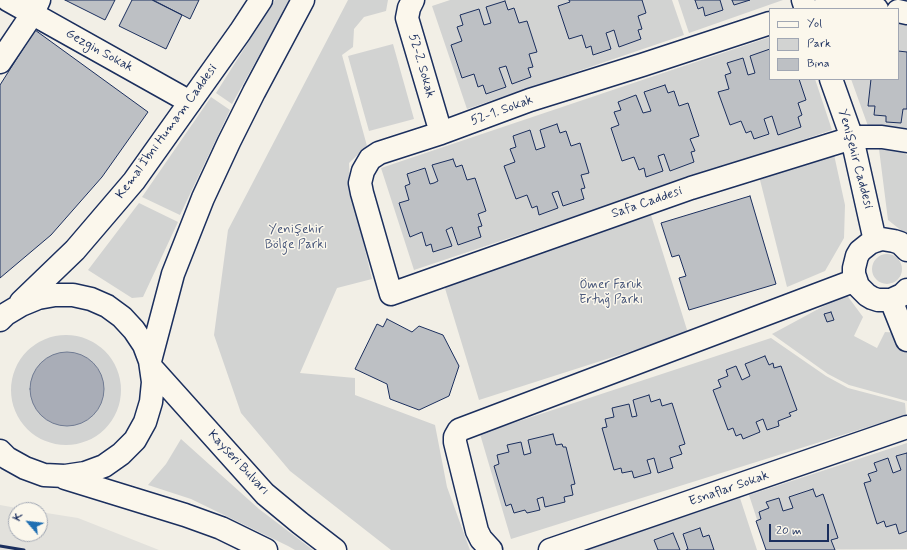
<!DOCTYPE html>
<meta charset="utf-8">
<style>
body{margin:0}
#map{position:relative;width:907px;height:550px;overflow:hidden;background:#f2efe6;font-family:Mynerve,sans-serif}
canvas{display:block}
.legend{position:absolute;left:769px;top:8px;width:130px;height:72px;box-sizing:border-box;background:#fbf7ec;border:1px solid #a1a7b3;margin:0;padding:5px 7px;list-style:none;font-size:12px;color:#1b2f5e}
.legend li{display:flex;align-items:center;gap:8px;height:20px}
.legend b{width:20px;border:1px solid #a1a7b3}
.north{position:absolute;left:8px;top:502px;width:40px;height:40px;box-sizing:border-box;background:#fbf7ec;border:1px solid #a1a7b3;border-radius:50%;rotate:298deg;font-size:11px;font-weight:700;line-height:16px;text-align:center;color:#1b2f5e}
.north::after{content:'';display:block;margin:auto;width:14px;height:18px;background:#1f6fb2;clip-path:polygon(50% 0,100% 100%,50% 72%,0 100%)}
.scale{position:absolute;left:769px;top:524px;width:60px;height:18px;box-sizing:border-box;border:2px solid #1b2f5e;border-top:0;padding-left:5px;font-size:12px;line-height:14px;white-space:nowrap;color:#1b2f5e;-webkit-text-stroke:3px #fbf7ec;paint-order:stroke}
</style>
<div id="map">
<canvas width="907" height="550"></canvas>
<ul class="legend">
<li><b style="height:5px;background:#fbf7ec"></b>Yol</li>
<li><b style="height:11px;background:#d2d3d2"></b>Park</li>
<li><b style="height:11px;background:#bdc0c4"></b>Bina</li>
</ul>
<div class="north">K</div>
<div class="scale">20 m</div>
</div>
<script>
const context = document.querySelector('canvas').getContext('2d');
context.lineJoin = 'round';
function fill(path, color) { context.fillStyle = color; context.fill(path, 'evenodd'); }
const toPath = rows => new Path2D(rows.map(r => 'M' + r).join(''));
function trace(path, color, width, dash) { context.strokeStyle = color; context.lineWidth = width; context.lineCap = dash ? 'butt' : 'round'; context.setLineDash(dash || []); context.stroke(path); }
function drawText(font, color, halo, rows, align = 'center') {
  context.font = font + ' Mynerve,sans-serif'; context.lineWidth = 3; context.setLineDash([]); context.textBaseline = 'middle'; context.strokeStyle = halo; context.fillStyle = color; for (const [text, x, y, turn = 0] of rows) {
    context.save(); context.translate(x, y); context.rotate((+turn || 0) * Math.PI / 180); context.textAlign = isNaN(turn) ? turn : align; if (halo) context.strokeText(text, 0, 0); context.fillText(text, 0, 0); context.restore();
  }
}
fill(toPath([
 [0,505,28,510,16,510,16,534,40,534,40,512,78,518,159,550,0,550]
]), '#e2e1dc');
fill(toPath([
 [275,0,290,0,232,104,216,93],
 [348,0,388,0,386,11,364,17,354,29,353,47,342,55,367,146,349,163,350,187,372,279,337,288,300,373,355,378,355,395,435,425,447,487,470,550,391,550,290,471,241,413,214,335,228,230],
 [450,0,672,0,684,35,467,109,432,6],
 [678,0,783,0,689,33],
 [898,22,907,24,907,134,868,126,851,79,898,79],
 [770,37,770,79,815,79,832,130,414,270,381,168],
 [393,44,414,119,369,131,348,56],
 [211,97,230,110,180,215,142,197],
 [879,149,901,151,907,155,907,235,888,220],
 [833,150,845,205,844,238,825,271,787,287,758,172],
 [139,203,178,222,143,297,132,298,88,270],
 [651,215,688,333,479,400,444,285],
 '872 269a15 15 0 1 1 30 0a15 15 0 1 1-30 0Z',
 [846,294,863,317,854,336,877,348,885,332,901,333,907,353,907,401,849,385,828,374,772,334],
 '11 390a55 55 0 1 1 110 0a55 55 0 1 1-110 0Z',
 [771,338,826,376,848,388,905,403,906,415,511,539,480,434],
 [181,439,259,509,313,550,295,550,288,546,191,499,148,485,166,464],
 [907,443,907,549,767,550,749,495],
 [740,498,757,550,586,550]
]), '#d2d3d2');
const water = toPath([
 '30 389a37 37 0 1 1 74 0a37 37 0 1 1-74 0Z'
]);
fill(water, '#a9adb7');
trace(water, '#707b93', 1);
const building = toPath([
 [65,0,115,0,105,20,65,0],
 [132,0,152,0,182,15,166,49,119,26,132,0],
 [153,0,199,0,190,19,153,0],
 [569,0,642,0,646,13,638,16,642,29,638,30,641,39,619,47,614,30,609,32,606,33,611,49,593,55,591,46,586,48,582,35,569,39,558,6,570,2,569,0],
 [695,0,720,0,723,10,705,16,703,7,698,9,695,0],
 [732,0,750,0,734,5,732,0],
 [505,1,508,10,514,8,519,23,527,21,537,52,529,54,533,67,528,68,531,77,512,84,506,66,499,68,506,87,486,94,483,85,478,87,474,74,462,78,451,45,462,41,457,27,463,25,460,15,479,9,484,25,491,23,486,7,505,1],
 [35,30,148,112,102,177,51,235,0,278,0,85,35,30],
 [770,49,770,79,799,79,806,100,798,103,802,115,798,117,801,127,778,135,772,116,764,119,769,134,754,139,751,131,746,133,741,121,730,125,718,92,729,89,725,75,731,73,727,63,743,58,748,75,755,73,750,56,770,49],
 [898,51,907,52,907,109,903,109,901,123,886,122,886,116,874,115,875,106,868,106,871,79,898,79,898,51],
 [665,85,668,93,674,91,679,106,688,103,699,136,690,139,695,151,691,152,694,162,670,171,664,154,658,156,663,171,646,177,644,168,639,170,634,157,622,161,611,128,619,125,614,112,621,110,618,102,636,95,643,113,651,111,644,92,665,85],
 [557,124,560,133,566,131,571,146,580,143,589,173,581,175,585,188,581,189,584,199,563,206,558,191,552,193,558,208,539,215,537,206,532,208,527,195,516,199,504,166,515,162,510,149,516,147,513,136,530,130,536,150,545,147,540,130,557,124],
 [453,159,456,167,462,165,467,180,475,178,486,211,478,214,482,226,478,227,481,237,458,245,452,227,446,230,452,246,433,252,431,244,426,246,422,232,410,237,399,203,409,200,405,186,410,184,407,174,425,168,430,184,434,183,438,181,432,165,453,159],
 [750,196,776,284,689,310,679,278,686,276,679,255,672,257,661,223,750,196],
 [831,312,834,320,827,322,824,314,831,312],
 [387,319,412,332,419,326,443,335,459,366,449,396,419,410,390,399,387,384,355,369,377,324,383,327,387,319],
 [765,356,769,365,773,363,774,368,781,366,797,410,789,413,791,416,778,421,779,426,767,430,763,419,756,422,760,432,743,439,741,434,736,436,733,428,728,430,713,390,721,387,718,380,728,376,726,370,736,366,742,380,750,376,745,364,765,356],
 [649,395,651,402,660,399,662,406,672,403,685,444,679,446,682,454,670,458,673,468,658,473,654,458,651,459,647,460,651,473,634,478,632,471,622,473,621,468,614,470,602,428,607,427,605,419,614,417,612,408,629,404,632,417,637,416,633,400,649,395],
 [553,434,556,445,562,444,563,447,566,447,575,484,571,485,573,495,564,497,565,502,545,507,543,497,537,499,540,510,527,513,525,510,514,513,511,504,506,506,494,466,499,464,497,455,509,452,507,445,521,442,524,455,531,453,528,440,553,434],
 [907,453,907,531,899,534,896,524,886,527,884,521,877,524,864,483,871,481,868,474,877,471,874,463,888,458,893,473,901,470,896,456,907,453],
 [813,489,816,497,823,494,838,538,831,540,835,550,766,550,756,521,761,519,759,512,769,508,766,502,779,498,783,511,793,508,789,497,813,489],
 [700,528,703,537,709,535,714,550,686,550,688,549,683,534,700,528],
 [673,533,680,550,658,550,654,540,673,533]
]);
fill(building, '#bdc0c4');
trace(building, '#1b2f5e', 1);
const street = toPath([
 [8,0,190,102],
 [413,0,409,8,407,18,441,133],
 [803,0,806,9],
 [822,9,836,8,877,9],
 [898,11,907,13],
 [770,23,642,65,530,100,441,133,379,153,370,159,363,171,360,183,362,193,391,294,691,188,852,138,862,137,882,137,907,141],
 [0,62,33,13,39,0],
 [831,79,852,138,875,241],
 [907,250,900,243,894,241,882,239,875,241,870,243,860,251,857,256,854,268,854,274,858,286,867,295,872,298,878,300,891,300,902,295,907,290],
 [891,300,907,340],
 [491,550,481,539,477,531,455,442,455,437,459,430,856,280],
 [550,550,907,427]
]);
const primary = toPath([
 [21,302,75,250,134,181,240,32,261,0],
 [0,320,6,314,21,305,38,298,55,295,73,295,91,299,107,306,122,317,134,330,144,345,150,361,153,382,151,402,145,422,135,440,121,454,104,466,85,473,65,476,44,475,25,468,7,458,0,451],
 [150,361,173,274,203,198,229,142,254,92,303,0],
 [151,367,265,494,300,523,335,550],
 [65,478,185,515,221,528,266,550]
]);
trace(street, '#1b2f5e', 25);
trace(primary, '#1b2f5e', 25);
trace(street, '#fbf7ec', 22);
trace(primary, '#fbf7ec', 22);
trace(toPath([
 [0,546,24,550]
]), '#1b2f5e', 3);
drawText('13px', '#1b2f5e', '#fbf7ec', [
 ["Gezgin Sokak",99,51,29],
 ["52-2. Sokak",421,66,74],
 ["52-1. Sokak",502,111,-20],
 ["Kemal İbni Humam Caddesi",167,132,-54],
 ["Yenişehir Caddesi",855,159,75],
 ["Safa Caddesi",647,203,-19],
 ["Kayseri Bulvarı",238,463,47],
 ["Esnaflar Sokak",729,489,-19]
]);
drawText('13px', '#49587b', '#fbf7ec', [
 ["Yenişehir",296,230],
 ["Bölge Parkı",296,245],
 ["Ömer Faruk",611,285],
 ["Ertuğ Parkı",611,300]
]);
</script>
